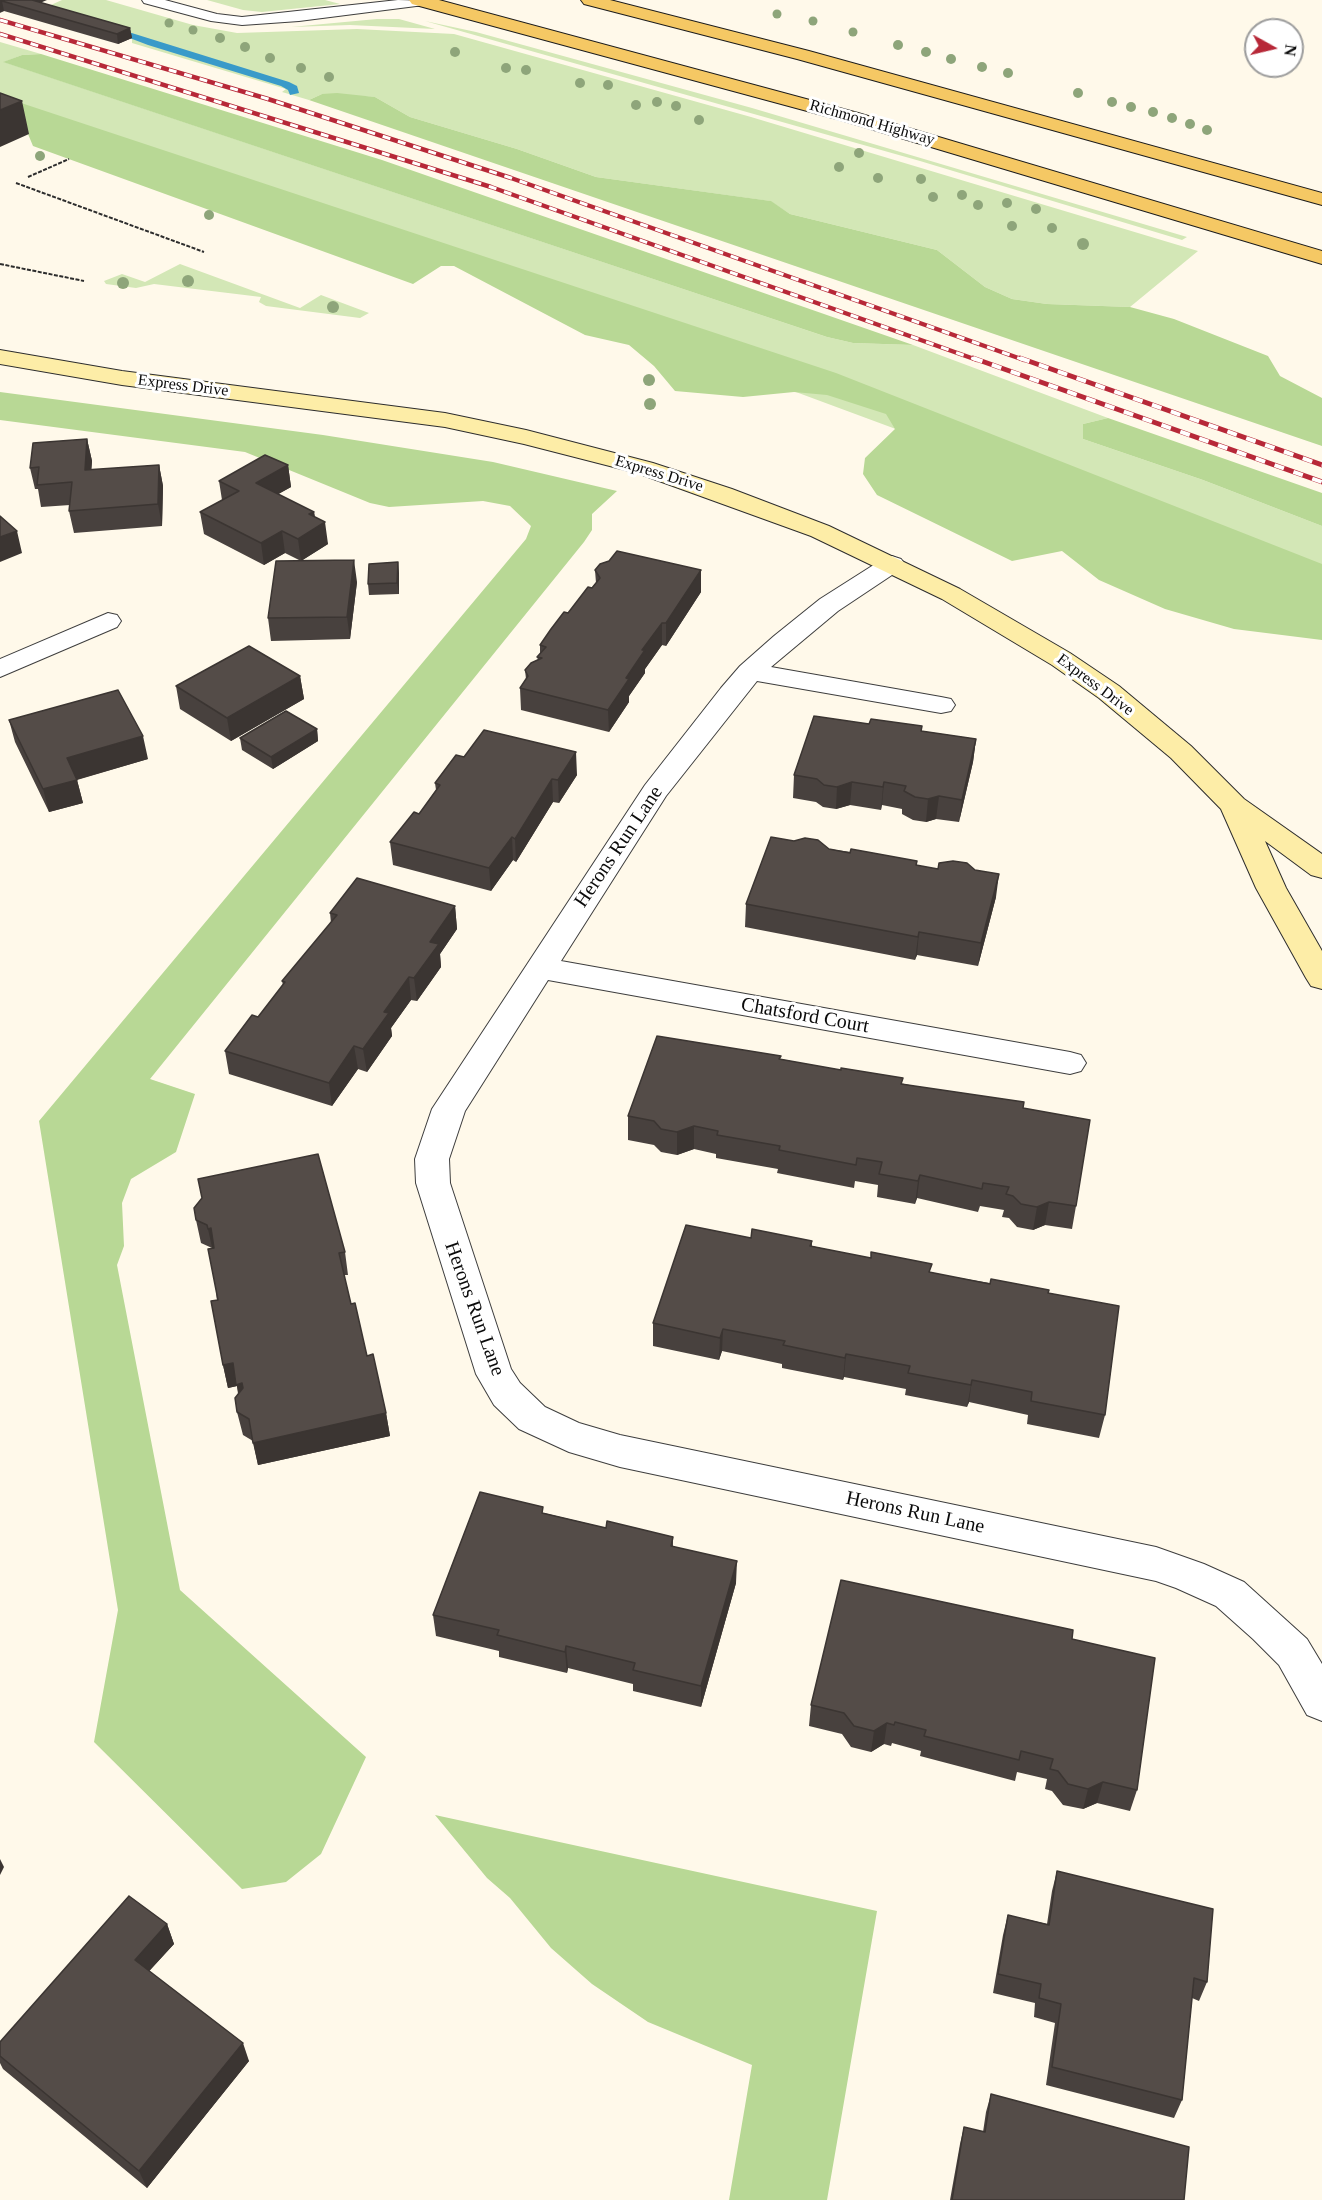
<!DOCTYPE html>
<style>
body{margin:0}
#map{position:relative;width:1322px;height:2200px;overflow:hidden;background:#fff9ea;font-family:Georgia,serif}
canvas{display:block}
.north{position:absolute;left:1244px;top:18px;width:60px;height:60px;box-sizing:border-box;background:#fff;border:2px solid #9d9d9d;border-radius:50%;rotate:98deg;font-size:16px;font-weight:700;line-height:24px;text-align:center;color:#0b0b0b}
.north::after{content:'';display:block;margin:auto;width:21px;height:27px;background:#b72838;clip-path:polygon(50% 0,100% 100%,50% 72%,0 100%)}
</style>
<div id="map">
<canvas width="1322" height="2200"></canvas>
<div class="north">N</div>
</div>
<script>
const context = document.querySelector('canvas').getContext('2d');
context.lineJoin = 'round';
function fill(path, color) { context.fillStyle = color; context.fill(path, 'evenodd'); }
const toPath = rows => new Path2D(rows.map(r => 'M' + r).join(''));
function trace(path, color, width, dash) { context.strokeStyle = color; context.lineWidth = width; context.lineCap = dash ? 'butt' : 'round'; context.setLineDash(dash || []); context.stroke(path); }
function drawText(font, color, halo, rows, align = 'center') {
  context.font = font + ' Georgia,serif'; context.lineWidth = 6; context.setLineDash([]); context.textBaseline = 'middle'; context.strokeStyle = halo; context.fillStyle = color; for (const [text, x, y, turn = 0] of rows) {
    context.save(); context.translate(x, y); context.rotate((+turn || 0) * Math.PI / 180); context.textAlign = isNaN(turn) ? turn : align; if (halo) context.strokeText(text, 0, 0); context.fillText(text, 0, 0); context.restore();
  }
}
fill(toPath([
 [0,0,42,9,62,0,106,0,193,25,237,33,357,29,454,34,751,117,1198,251,1130,307,1047,304,1012,299,985,287,937,250,790,214,770,201,596,177,517,149,410,117,375,97,322,94,309,100,282,92,286,89,132,43,132,38],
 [207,0,325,0,340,4,262,12,243,10],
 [377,19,399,19,435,29,350,25,291,27],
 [425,21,476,32,752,108,1187,237,1182,240,920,161],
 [0,42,41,54,22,55,4,62,827,337,853,343,913,345,1108,418,1083,424,1083,439,1203,480,1322,526,1322,587,0,97],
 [180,264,300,308,321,295,369,313,360,318,266,306,259,302,261,297,154,284,136,288,106,284,104,281,122,274,145,282]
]), '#d3e7b6');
fill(toPath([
 [41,54,382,160,913,345,853,343,827,337,3,62,22,55],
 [337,93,375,97,410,117,517,149,596,177,771,201,790,214,937,250,985,287,1012,299,1047,304,1130,307,1174,319,1268,356,1280,376,1322,398,1322,446,309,100,322,94],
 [0,96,836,373,1322,564,1322,640,1234,629,1165,609,1099,580,1062,551,1012,561,877,495,863,474,865,458,895,429,886,414,827,395,794,392,743,397,675,391,654,366,629,345,585,335,454,266,441,266,413,284,33,146,28,134],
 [0,392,323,435,493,462,617,491,592,514,592,530,584,542,150,1079,195,1094,176,1152,131,1179,122,1203,124,1246,117,1265,180,1590,366,1757,321,1854,286,1882,242,1889,94,1742,118,1610,39,1121,526,539,531,526,510,506,483,501,389,507,370,503,245,452,0,420],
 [1108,418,1322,493,1322,526,1203,480,1083,439,1083,424],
 [435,1815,877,1911,827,2200,729,2200,752,2065,648,2022,592,1984,551,1948,510,1898,487,1878]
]), '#b8d895');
fill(toPath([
 [106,25,289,82,297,86,299,93,290,95,288,90,281,86,148,45,106,29,106,25]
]), '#399ac9');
const lane = toPath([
 [142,0,165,0,217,14,242,17,398,0,431,1,424,5,299,21,242,25,211,21,144,3,142,0]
]);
const street = toPath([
 [892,556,901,559,905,564,901,569,838,611,771,667,941,697,951,699,955,705,951,711,941,713,757,681,666,796,561,961,1070,1052,1081,1055,1086,1063,1081,1071,1070,1074,548,980,465,1111,449,1159,450,1183,511,1369,520,1383,545,1407,579,1423,620,1435,1156,1547,1204,1564,1244,1582,1307,1639,1322,1664,1322,1721,1307,1715,1279,1665,1253,1639,1216,1606,1176,1588,1156,1581,620,1467,569,1452,519,1429,494,1405,476,1374,416,1183,415,1159,432,1109,645,785,721,688,740,666,774,636,820,599,883,559,892,556],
 [108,613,117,615,121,621,117,627,0,677,0,659,108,613]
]);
const secondary = toPath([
 [0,350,122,371,445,413,526,430,653,463,732,489,829,526,960,589,1070,653,1119,686,1191,746,1244,799,1322,854,1322,878,1311,875,1265,841,1286,888,1322,951,1322,989,1311,986,1306,978,1256,888,1221,809,1171,758,1099,698,1052,665,942,599,811,536,637,473,524,444,445,427,122,385,0,364,0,350]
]);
const primary = toPath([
 [409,0,439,0,858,113,1322,251,1322,264,844,121,412,4,409,0],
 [581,0,610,0,809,51,1322,193,1322,205,797,59,584,4,581,0]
]);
trace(lane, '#3e3e3e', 2);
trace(street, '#3e3e3e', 2);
trace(secondary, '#2d2d2d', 2);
trace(primary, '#1c1c1c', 2);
trace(toPath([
 [28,177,69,159],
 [16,183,204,252],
 [0,264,84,281]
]), '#2d2d2d', 2, [4, 1.5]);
fill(lane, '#fff');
fill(street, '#fff');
fill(secondary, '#fdeda7');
fill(primary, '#f5c864');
const railFar1 = toPath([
 [0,20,268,99,511,178,1024,360],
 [0,34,491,187,977,360]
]);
const rail = toPath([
 [973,358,1322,482],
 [1020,358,1322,465]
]);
trace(railFar1, '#b72838', 4.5);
trace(rail, '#b72838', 5);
trace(railFar1, '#fff', 3, [8]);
trace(rail, '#fff', 4, [10]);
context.fillStyle = '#8ea57a';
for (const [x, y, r] of [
 [777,14,4.5],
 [813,21,4.5],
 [169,23,4.5],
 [193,30,4.5],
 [853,32,4.5],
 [220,38,5],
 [898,45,5],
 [245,47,5],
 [455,52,5],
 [926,52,5],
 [270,58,5],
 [951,59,5],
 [982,67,5],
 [301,68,5],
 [506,68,5],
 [526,70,5],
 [1008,73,5],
 [329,77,5],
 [580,83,5],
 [608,85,5],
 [1078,93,5],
 [657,102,5],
 [1112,102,5],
 [636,105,5],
 [676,106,5],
 [1131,107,5],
 [1153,112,5],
 [1172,118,5],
 [699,120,5],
 [1190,124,5],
 [1207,130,5],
 [859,153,5],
 [40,156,5],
 [839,167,5],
 [878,178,5],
 [921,179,5],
 [962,195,5],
 [933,197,5],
 [1007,203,5],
 [978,205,5],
 [1036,209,5],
 [209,215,5],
 [1012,226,5],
 [1052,228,5],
 [1083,244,6],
 [188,281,6],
 [123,283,6],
 [333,307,6],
 [649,380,6],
 [650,404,6]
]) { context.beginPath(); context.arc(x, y, r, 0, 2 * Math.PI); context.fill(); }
fill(toPath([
 [0,0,41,3,130,28,132,38,118,44,4,11,0,13],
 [87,439,92,461,91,470,159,465,163,486,162,526,74,533,69,511,70,505,41,507,38,489,35,489,30,468],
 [288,465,291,487,278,494,314,512,315,517,328,544,301,561,285,553,264,565,204,534,200,512,222,500,219,481],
 [398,562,399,574,399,594,369,595,368,584],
 [595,570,701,570,701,592,666,646,662,645,645,669,645,673,629,696,629,702,609,732,521,710,520,688,526,679,525,670,538,660,537,657,540,654,540,645,596,583],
 [357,582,350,639,271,641,268,618],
 [300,676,304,699,231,741,180,709,176,686],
 [9,720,148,759,77,780,83,803,49,812,15,742],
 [869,724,922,726,922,731,976,739,973,762,959,822,936,819,926,822,913,820,902,814,902,809,882,805,881,810,850,805,836,809,823,807,816,802,793,798,794,775],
 [317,729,318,741,273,769,242,750,240,738],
 [464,757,577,775,559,803,553,802,516,862,513,860,491,891,393,865,390,842,419,814,436,790,435,783],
 [794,841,829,849,917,861,917,865,996,897,978,966,917,955,915,960,745,927,746,904],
 [455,906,457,929,440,954,441,967,417,1001,411,1000,391,1028,392,1036,367,1072,358,1069,332,1106,229,1074,225,1051,258,1017,283,985,282,981,331,923,330,913],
 [781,1059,1023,1108,1076,1206,1072,1229,1045,1225,1033,1230,1017,1227,1009,1218,1002,1217,1004,1210,980,1206,978,1212,917,1198,915,1204,877,1197,878,1185,855,1181,854,1188,777,1173,778,1169,716,1158,716,1154,694,1149,677,1155,661,1152,654,1145,628,1140,628,1116],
 [196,1220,345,1252,348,1275,344,1275,351,1304,367,1356,386,1413,390,1436,258,1465,253,1441,243,1435,237,1412,238,1394,237,1386,228,1388,223,1365,212,1248,201,1243],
 [751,1238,812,1241,812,1246,931,1273,1048,1293,1105,1415,1099,1438,1027,1424,1028,1415,969,1402,967,1407,905,1395,906,1389,844,1377,843,1380,782,1368,782,1364,722,1351,719,1360,653,1346,653,1323],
 [544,1513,606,1528,673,1537,673,1547,736,1583,701,1707,633,1691,633,1684,568,1668,567,1673,499,1657,499,1651,436,1636,433,1615],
 [1072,1639,1137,1790,1130,1811,1097,1803,1083,1809,1063,1805,1052,1791,1045,1789,1047,1779,1017,1772,1015,1781,920,1756,921,1751,892,1743,891,1746,884,1744,871,1752,851,1747,842,1734,809,1726,811,1705],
 [1057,1871,1207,1982,1199,2001,1192,1998,1182,2100,1174,2118,1046,2085,1055,2023,1034,2017,1035,2003,993,1993,1003,1935,1008,1915,1047,1924,1052,1891],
 [167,1924,174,1944,149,1971,249,2061,147,2188,3,2069,0,2063,0,2042],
 [991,2094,1184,2200,950,2200,960,2144,964,2127,983,2132,986,2112]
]), '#48413e');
fill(toPath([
 [0,0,21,0,2,1,4,11,0,12],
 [31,0,47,0,33,6],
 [130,28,132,38,118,44,117,34],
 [22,101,29,134,0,147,0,110],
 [87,439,92,461,90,492,85,470],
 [159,465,163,486,162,526,158,504],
 [288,465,291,487,259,505,256,483],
 [314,512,316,528,325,522,328,544,301,561,298,539,309,514],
 [17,531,22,553,0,562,0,537],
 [282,531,285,553,264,565,261,543],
 [354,560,357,582,350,639,347,617],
 [398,562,399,574,399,594,397,583],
 [701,570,701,592,666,646,666,623],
 [662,623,662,645,645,669,645,673,629,696,629,702,609,732,608,710,642,650],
 [300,676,304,699,231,741,227,718],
 [317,729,318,741,273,769,271,757],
 [143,736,148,759,72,781,67,758],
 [976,739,973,762,959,822,962,800],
 [576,752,577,775,559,803,558,780],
 [552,779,553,802,516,862,515,839],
 [77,780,83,803,49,812,43,789],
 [852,782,850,805,836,809,837,787],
 [884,782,882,805,881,810,883,787],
 [939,796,936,819,926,822,928,799],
 [512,837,513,860,491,891,489,868],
 [999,874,996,897,978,966,981,943],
 [455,906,457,929,440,954,441,967,417,1001,414,978,430,942],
 [919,932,917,955,915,960,918,937],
 [409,977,411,1000,391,1028,392,1036,367,1072,363,1049,384,1012],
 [354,1046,358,1069,332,1106,329,1083],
 [694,1126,694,1149,677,1155,677,1132],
 [920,1175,917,1198,915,1204,918,1181],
 [1049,1202,1045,1225,1033,1230,1037,1207],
 [211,1228,216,1251,213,1252,208,1229],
 [723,1329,722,1351,719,1360,720,1338],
 [846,1354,844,1377,843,1380,845,1358],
 [233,1363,242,1383,247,1406,241,1407,237,1386,228,1388,223,1365],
 [972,1380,969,1402,967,1407,971,1385],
 [386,1413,390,1436,258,1465,253,1443],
 [737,1561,736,1583,701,1707,701,1686],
 [566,1646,568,1668,567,1673,565,1652],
 [887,1723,884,1744,871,1752,874,1731],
 [1103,1782,1097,1803,1083,1809,1088,1789],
 [0,1859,4,1867,0,1875],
 [167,1924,174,1944,142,1979,135,1960],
 [243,2043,249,2061,147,2188,139,2171]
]), '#3b3532');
const building = toPath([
 [5,0,32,0,130,28,117,34,2,1,5,0],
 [0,93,22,101,0,110,0,93],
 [87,439,85,470,159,465,158,504,69,511,72,482,37,485,39,467,30,468,33,443,87,439],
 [265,455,288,465,256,483,314,512,309,514,325,522,298,539,282,531,261,543,200,512,239,491,219,481,265,455],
 [0,516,17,531,0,537,0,516],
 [617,551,701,570,666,623,662,623,642,650,645,650,626,678,629,679,608,710,520,688,528,676,525,670,531,663,542,658,537,657,546,647,540,645,551,629,564,612,568,613,588,587,592,588,600,578,595,570,600,564,609,561,617,551],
 [354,560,347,617,268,618,276,561,354,560],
 [398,562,397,583,368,584,369,564,398,562],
 [249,646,300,676,227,718,176,686,249,646],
 [118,690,143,736,67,758,77,780,43,789,9,720,118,690],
 [286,711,317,729,271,757,240,738,286,711],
 [814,716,869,724,871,719,922,726,921,731,976,739,962,800,939,796,928,799,915,797,904,791,906,786,884,782,883,787,852,782,837,787,824,785,817,779,794,775,814,716],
 [484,730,576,752,558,780,552,779,515,839,512,837,489,868,390,842,414,812,419,814,440,785,435,783,456,755,464,757,484,730],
 [771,837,794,841,805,838,818,840,829,849,850,853,851,849,917,861,916,865,938,869,939,863,953,861,967,863,975,870,999,874,981,943,919,932,918,937,746,904,771,837],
 [357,878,455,906,430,942,439,944,414,978,409,977,384,1012,389,1013,363,1049,354,1046,329,1083,225,1051,252,1015,258,1017,285,982,282,981,337,915,330,913,357,878],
 [657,1036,781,1056,779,1059,841,1070,841,1068,903,1078,901,1084,1024,1102,1023,1108,1090,1120,1076,1206,1049,1202,1037,1207,1021,1204,1013,1196,1006,1194,1009,1187,983,1183,982,1189,920,1175,918,1181,879,1174,882,1162,857,1158,856,1165,779,1150,780,1146,717,1135,718,1131,694,1126,677,1132,661,1129,654,1121,628,1116,657,1036],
 [318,1154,345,1252,339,1253,351,1304,355,1303,367,1356,373,1354,386,1413,253,1443,249,1419,237,1412,235,1398,243,1388,242,1383,236,1385,233,1363,223,1365,211,1301,218,1300,208,1249,214,1248,211,1228,208,1229,207,1225,196,1220,194,1208,202,1198,198,1179,318,1154],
 [686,1225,751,1238,752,1229,812,1241,810,1246,871,1258,871,1252,932,1264,929,1272,990,1284,991,1279,1049,1290,1048,1293,1119,1306,1105,1415,1031,1401,1032,1392,972,1380,971,1385,908,1373,910,1366,846,1354,845,1358,783,1345,785,1341,723,1329,720,1338,653,1323,686,1225],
 [480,1492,543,1507,542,1513,606,1528,607,1521,673,1537,671,1546,737,1561,701,1686,633,1670,635,1663,566,1646,565,1652,497,1635,499,1630,433,1615,480,1492],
 [841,1580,1073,1630,1072,1639,1155,1658,1137,1790,1103,1782,1088,1789,1068,1784,1058,1771,1050,1769,1053,1759,1021,1751,1019,1760,924,1736,926,1730,895,1722,894,1725,887,1723,874,1731,854,1726,844,1713,811,1705,841,1580],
 [1057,1871,1213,1909,1207,1982,1194,1978,1182,2100,1052,2067,1061,2004,1039,1998,1041,1984,998,1974,1008,1915,1049,1925,1057,1871],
 [129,1896,167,1924,135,1960,243,2043,139,2171,0,2056,0,2042,129,1896],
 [991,2094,1189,2147,1184,2200,952,2200,964,2127,985,2132,991,2094]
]);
fill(building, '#544c48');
trace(building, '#3b3532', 1.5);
drawText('16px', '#0b0b0b', '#fff', [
 ["Richmond Highway",872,123,16],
 ["Express Drive",183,386,7],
 ["Express Drive",659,474,17],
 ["Express Drive",1095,685,37]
]);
drawText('20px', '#0b0b0b', '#fff', [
 ["Herons Run Lane",619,847,-56],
 ["Chatsford Court",805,1016,10],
 ["Herons Run Lane",474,1309,70],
 ["Herons Run Lane",915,1513,12]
]);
</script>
